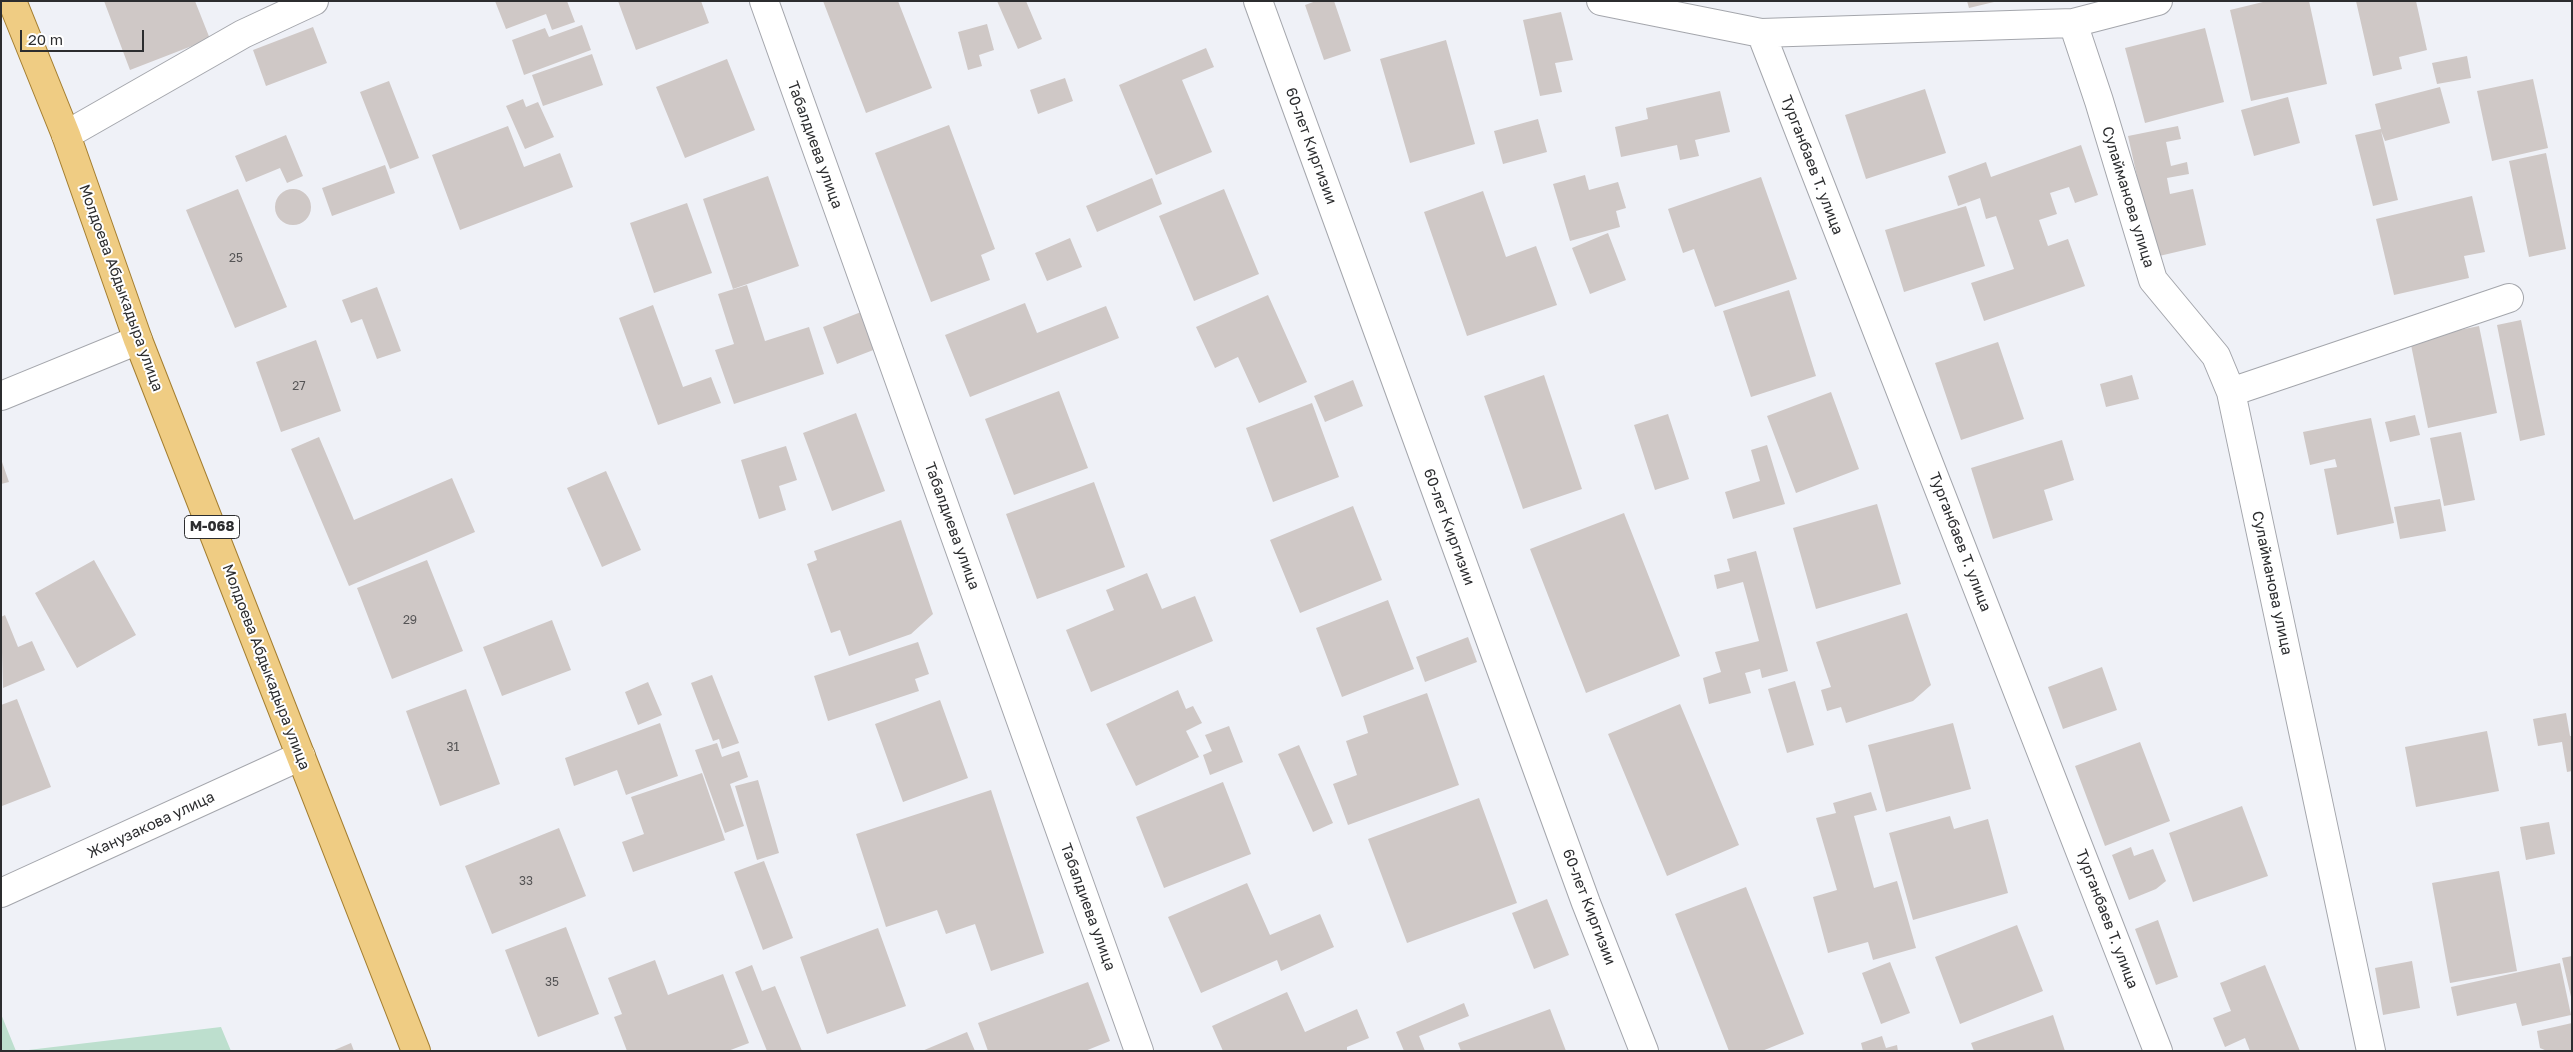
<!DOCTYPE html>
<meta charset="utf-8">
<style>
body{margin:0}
#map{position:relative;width:2573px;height:1052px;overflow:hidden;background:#eff1f7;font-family:"Golos Text",sans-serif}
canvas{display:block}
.frame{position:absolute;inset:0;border:2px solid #2c2d2f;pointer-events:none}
.scale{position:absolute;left:20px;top:30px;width:124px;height:22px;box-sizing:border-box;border:2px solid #2c2d2f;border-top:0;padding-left:6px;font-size:15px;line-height:18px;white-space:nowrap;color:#2c2d2f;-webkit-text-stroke:4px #fff;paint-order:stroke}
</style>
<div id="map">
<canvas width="2573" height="1052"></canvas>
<div class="frame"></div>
<div class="scale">20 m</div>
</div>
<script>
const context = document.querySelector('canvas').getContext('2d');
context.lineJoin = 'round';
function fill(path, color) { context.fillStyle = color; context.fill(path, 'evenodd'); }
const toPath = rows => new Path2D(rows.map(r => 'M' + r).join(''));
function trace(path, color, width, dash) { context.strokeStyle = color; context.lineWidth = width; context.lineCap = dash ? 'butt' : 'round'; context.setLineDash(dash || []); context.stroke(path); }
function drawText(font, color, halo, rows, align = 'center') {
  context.font = font + ' "Golos Text",sans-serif'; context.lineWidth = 4; context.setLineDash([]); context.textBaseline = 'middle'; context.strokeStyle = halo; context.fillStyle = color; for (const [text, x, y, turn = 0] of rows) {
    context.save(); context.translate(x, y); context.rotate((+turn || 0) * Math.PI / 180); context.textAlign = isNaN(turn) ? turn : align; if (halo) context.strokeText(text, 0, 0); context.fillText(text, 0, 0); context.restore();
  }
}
fill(toPath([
 [1,1014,16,1051,1,1051],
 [221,1027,231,1051,20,1051]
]), '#bddfce');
fill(toPath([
 [104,1,195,1,210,39,130,70],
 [495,1,567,1,575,22,552,30,546,14,506,29],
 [618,1,701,1,709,23,636,50],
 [823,1,898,1,932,88,866,113],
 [997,1,1026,1,1042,39,1018,49],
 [1316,1,1334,1,1351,51,1324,60,1305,5],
 [1967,1,1994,1,1994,2,1969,8],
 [2267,1,2309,1,2327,84,2251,101,2230,10],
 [2356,1,2416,1,2427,50,2399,57,2402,69,2373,76],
 [1561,12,1573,60,1555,63,1562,92,1540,96,1523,20],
 [987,24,994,50,979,55,982,66,968,70,958,32],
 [582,25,591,50,524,75,512,40,545,28,549,37],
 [313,27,327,63,266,86,253,50],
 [2205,28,2224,102,2145,123,2125,48],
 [1446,40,1475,144,1410,163,1380,59],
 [1206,48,1214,67,1182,80,1212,152,1156,175,1119,85],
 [592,54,603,85,543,106,532,75],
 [2467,56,2471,78,2437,84,2432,63],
 [727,59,755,130,685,158,656,87],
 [1065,78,1073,101,1038,114,1030,90],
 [2533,79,2548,148,2492,161,2477,91],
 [389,81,419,158,390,169,360,92],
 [2440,87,2450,123,2385,141,2381,131,2398,200,2373,206,2355,135,2381,129,2375,104],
 [1925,89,1946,153,1866,179,1845,115],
 [1720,91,1730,132,1695,140,1699,156,1680,160,1677,145,1621,157,1615,127,1648,119,1646,108],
 [2288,97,2300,143,2254,156,2241,110],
 [523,99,526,107,538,102,554,137,525,149,506,106],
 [1538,119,1547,152,1503,164,1494,131],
 [949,125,995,249,981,255,990,280,931,302,875,153],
 [508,126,524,167,560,153,573,187,460,230,432,155],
 [2178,126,2181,139,2166,142,2171,166,2187,162,2189,174,2167,178,2170,194,2193,189,2206,245,2155,257,2128,136],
 [286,135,303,176,287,183,280,168,246,182,235,156],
 [2081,145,2098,195,2075,203,2069,187,2050,193,2057,214,2039,220,2048,246,2068,239,2085,286,1984,321,1971,283,2014,269,1996,216,1986,219,1980,198,1958,206,1948,176,1986,162,1991,177],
 [2546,153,2566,249,2529,257,2509,161],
 [385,165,395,193,332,216,322,188],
 [1585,175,1589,190,1618,182,1626,208,1616,211,1620,227,1570,241,1553,184],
 [768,176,799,266,733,289,703,199],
 [1761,177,1797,279,1715,307,1694,249,1683,253,1668,209],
 [1152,178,1162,204,1097,232,1086,206],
 [238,189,287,307,235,328,186,210],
 [1224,189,1259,274,1194,301,1159,216],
 '275 207a18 18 0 1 1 36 0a18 18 0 1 1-36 0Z',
 [1483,191,1506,257,1536,246,1557,305,1467,336,1424,212],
 [2472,196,2485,252,2464,256,2469,278,2394,295,2376,219],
 [687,203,712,273,654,293,630,223],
 [1966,206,1985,266,1904,292,1885,230],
 [1608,233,1626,280,1590,294,1572,248],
 [1070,238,1082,267,1047,281,1035,253],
 [747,285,765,341,809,327,824,374,734,404,715,350,734,344,718,294],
 [377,287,401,351,377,359,362,319,351,323,342,300],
 [1789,290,1816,376,1751,397,1723,311],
 [1268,295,1307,382,1259,403,1238,357,1215,368,1196,327],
 [1025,303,1037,333,1106,306,1119,338,970,397,945,335],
 [653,305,683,387,711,377,721,403,658,425,619,318],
 [861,312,876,349,837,364,823,327],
 [2521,320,2545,435,2520,441,2497,325],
 [2479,326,2497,413,2428,428,2410,340],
 [316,340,341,411,281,432,256,362],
 [1998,342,2024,419,1961,440,1935,363],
 [1544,375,1582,489,1523,509,1484,396],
 [2132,375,2139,399,2106,407,2100,384],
 [1353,380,1363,406,1325,422,1314,396],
 [1059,391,1088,468,1014,495,985,419],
 [1831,392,1859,469,1796,493,1767,416],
 [1312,403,1339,477,1273,502,1246,428],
 [856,413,885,491,832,511,803,433],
 [1668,414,1689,479,1655,490,1634,425],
 [2415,415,2420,435,2390,442,2385,422],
 [2371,418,2394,523,2337,535,2324,469,2337,467,2335,459,2310,465,2303,432],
 [2461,432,2475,500,2444,506,2430,438],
 [319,437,354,520,452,478,475,532,349,586,291,449],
 [2062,440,2074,480,2044,490,2053,520,1993,539,1971,468],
 [1767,445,1785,504,1733,519,1725,492,1760,481,1751,450],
 [786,446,797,480,779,486,786,510,759,519,741,460],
 [1,459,9,482,1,484],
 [606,471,641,550,602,567,567,488],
 [1094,482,1125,567,1037,599,1006,514],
 [2440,499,2446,531,2400,539,2394,507],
 [1877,504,1901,584,1816,609,1793,528],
 [1353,506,1382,580,1300,613,1270,540],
 [1624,513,1680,656,1586,693,1530,549],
 [901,520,933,614,911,634,849,656,840,630,831,633,807,564,817,560,814,551],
 [1756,551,1788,671,1762,678,1760,669,1745,673,1751,693,1709,704,1703,678,1721,672,1715,652,1759,641,1743,582,1717,589,1714,575,1730,571,1727,559],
 [94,560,136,635,77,668,35,593],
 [427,560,463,651,392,679,357,588],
 [1147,573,1162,609,1195,596,1213,641,1091,692,1066,630,1114,610,1106,590],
 [1388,600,1414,669,1342,697,1316,628],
 [1907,613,1931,685,1913,701,1846,723,1841,707,1827,711,1821,690,1831,687,1816,642],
 [5,615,18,647,32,641,45,670,3,688,1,617],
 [552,620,571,670,502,696,483,647],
 [1468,637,1477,662,1425,682,1416,657],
 [918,642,929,674,915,679,919,691,828,721,814,676],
 [2102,667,2117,710,2063,729,2048,687],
 [712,675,739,743,722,749,719,739,713,741,691,683],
 [1795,681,1814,745,1787,753,1768,689],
 [648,682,662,715,638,725,625,692],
 [466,689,500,784,440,806,406,711],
 [1178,690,1186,709,1193,706,1202,723,1186,731,1199,757,1136,786,1106,724],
 [1427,693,1459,785,1348,825,1333,784,1357,775,1346,741,1368,733,1363,716],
 [17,699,51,787,2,806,1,705],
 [940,700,968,778,903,802,875,724],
 [1680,704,1739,845,1667,876,1608,734],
 [2566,713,2570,736,2572,736,2572,771,2567,772,2562,742,2538,746,2533,719],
 [660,723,678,776,626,795,617,770,574,786,565,758],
 [1953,723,1971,789,1886,812,1868,745],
 [1229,726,1243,762,1210,775,1203,755,1212,751,1205,735],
 [2487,731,2499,791,2416,807,2405,747],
 [2140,742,2170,821,2105,846,2075,766],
 [717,743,722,757,739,751,748,777,730,784,744,826,725,833,695,750],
 [1299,745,1333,823,1313,832,1278,754],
 [702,773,725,840,633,872,622,842,644,834,631,797],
 [758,780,779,853,757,860,735,786],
 [1223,782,1251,854,1164,888,1136,817],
 [991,790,1044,953,991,971,975,924,946,934,937,910,886,927,856,834],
 [1871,792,1877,810,1854,816,1874,888,1897,881,1916,948,1873,960,1868,942,1828,953,1813,897,1837,890,1816,818,1836,813,1833,803],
 [1479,798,1517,903,1407,943,1368,839],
 [2242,806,2268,876,2193,902,2169,833],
 [1950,816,1954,829,1988,819,2008,893,1913,920,1889,833],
 [2549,822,2555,854,2526,860,2520,827],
 [559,828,586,896,492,934,465,866],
 [2131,847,2134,856,2153,849,2166,881,2156,889,2129,900,2112,855],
 [764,861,793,938,763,950,734,872],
 [2499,871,2517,971,2450,983,2432,883],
 [1247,883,1270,935,1320,914,1334,947,1281,971,1277,960,1201,993,1168,917],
 [1746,887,1804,1034,1762,1051,1729,1051,1675,914],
 [1547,899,1569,955,1534,969,1512,913],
 [2158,920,2178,977,2156,985,2135,929],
 [2017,925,2043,991,1960,1024,1935,957],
 [566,927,599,1014,538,1037,505,950],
 [878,928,906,1006,827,1034,800,957],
 [2572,956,2572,996,2571,997,2562,958],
 [655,960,668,995,723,974,749,1043,728,1051,627,1051,614,1017,622,1014,608,978],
 [2412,961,2420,1008,2383,1015,2375,968],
 [1890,962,1910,1013,1881,1024,1862,973],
 [2560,963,2571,1015,2522,1026,2516,1003,2457,1016,2451,987],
 [752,965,762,991,775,986,802,1051,767,1051,735,972],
 [2265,965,2300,1051,2250,1051,2245,1038,2225,1047,2213,1018,2231,1011,2220,983],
 [1088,982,1110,1041,1085,1051,988,1051,978,1023],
 [1287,992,1305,1032,1357,1009,1369,1038,1347,1047,1347,1051,1223,1051,1212,1026],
 [1464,1003,1469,1016,1419,1036,1425,1051,1404,1051,1396,1032],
 [1550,1009,1566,1051,1461,1051,1458,1043],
 [2053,1015,2065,1051,1974,1051,1971,1043],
 [2572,1023,2572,1051,2547,1051,2540,1048,2537,1031],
 [967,1032,975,1051,922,1051],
 [1882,1036,1886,1048,1897,1045,1898,1051,1863,1051,1861,1043],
 [351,1043,354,1051,332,1051]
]), '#cfc8c6');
const street = toPath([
 [764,1,1139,1051],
 [1258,1,1586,903,1644,1051],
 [1601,1,1761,33,2073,23,2099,101,2153,280,2216,356,2231,392,2371,1051],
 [2073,23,2158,1],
 [1761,33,2158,1051],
 [66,135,243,34,314,1],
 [2231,392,2509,298],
 [1,396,138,340],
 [1,893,301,756]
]);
const primary = toPath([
 [12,1,66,135,138,340,416,1051]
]);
trace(street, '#a4a6ac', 30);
trace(primary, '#a47e30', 30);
trace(street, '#fff', 28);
trace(primary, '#efcc83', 28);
drawText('12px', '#555455', null, [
 ["25",236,258],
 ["27",299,386],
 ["29",410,620],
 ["31",453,747],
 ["33",526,881],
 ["35",552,982]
]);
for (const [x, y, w] of [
 [212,527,55]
]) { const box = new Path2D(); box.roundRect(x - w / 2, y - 11.5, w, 23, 4); context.fillStyle = '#fff'; context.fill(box); trace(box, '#2c2d2f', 1); }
drawText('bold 14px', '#2c2d2f', null, [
 ["М-068",212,527]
]);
drawText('15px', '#2c2d2f', '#fff', [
 ["Табалдиева улица",815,145,70],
 ["60-лет Киргизии",1311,146,70],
 ["Турганбаев Т. улица",1812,165,69],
 ["Сулайманова улица",2128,197,73],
 ["Молдоева Абдыкадыра улица",121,288,70],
 ["Табалдиева улица",952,526,70],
 ["60-лет Киргизии",1449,527,70],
 ["Турганбаев Т. улица",1960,542,69],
 ["Сулайманова улица",2272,583,78],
 ["Молдоева Абдыкадыра улица",266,667,69],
 ["Жанузакова улица",151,825,-25],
 ["Табалдиева улица",1088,907,70],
 ["60-лет Киргизии",1589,907,69],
 ["Турганбаев Т. улица",2107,919,69]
]);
</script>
